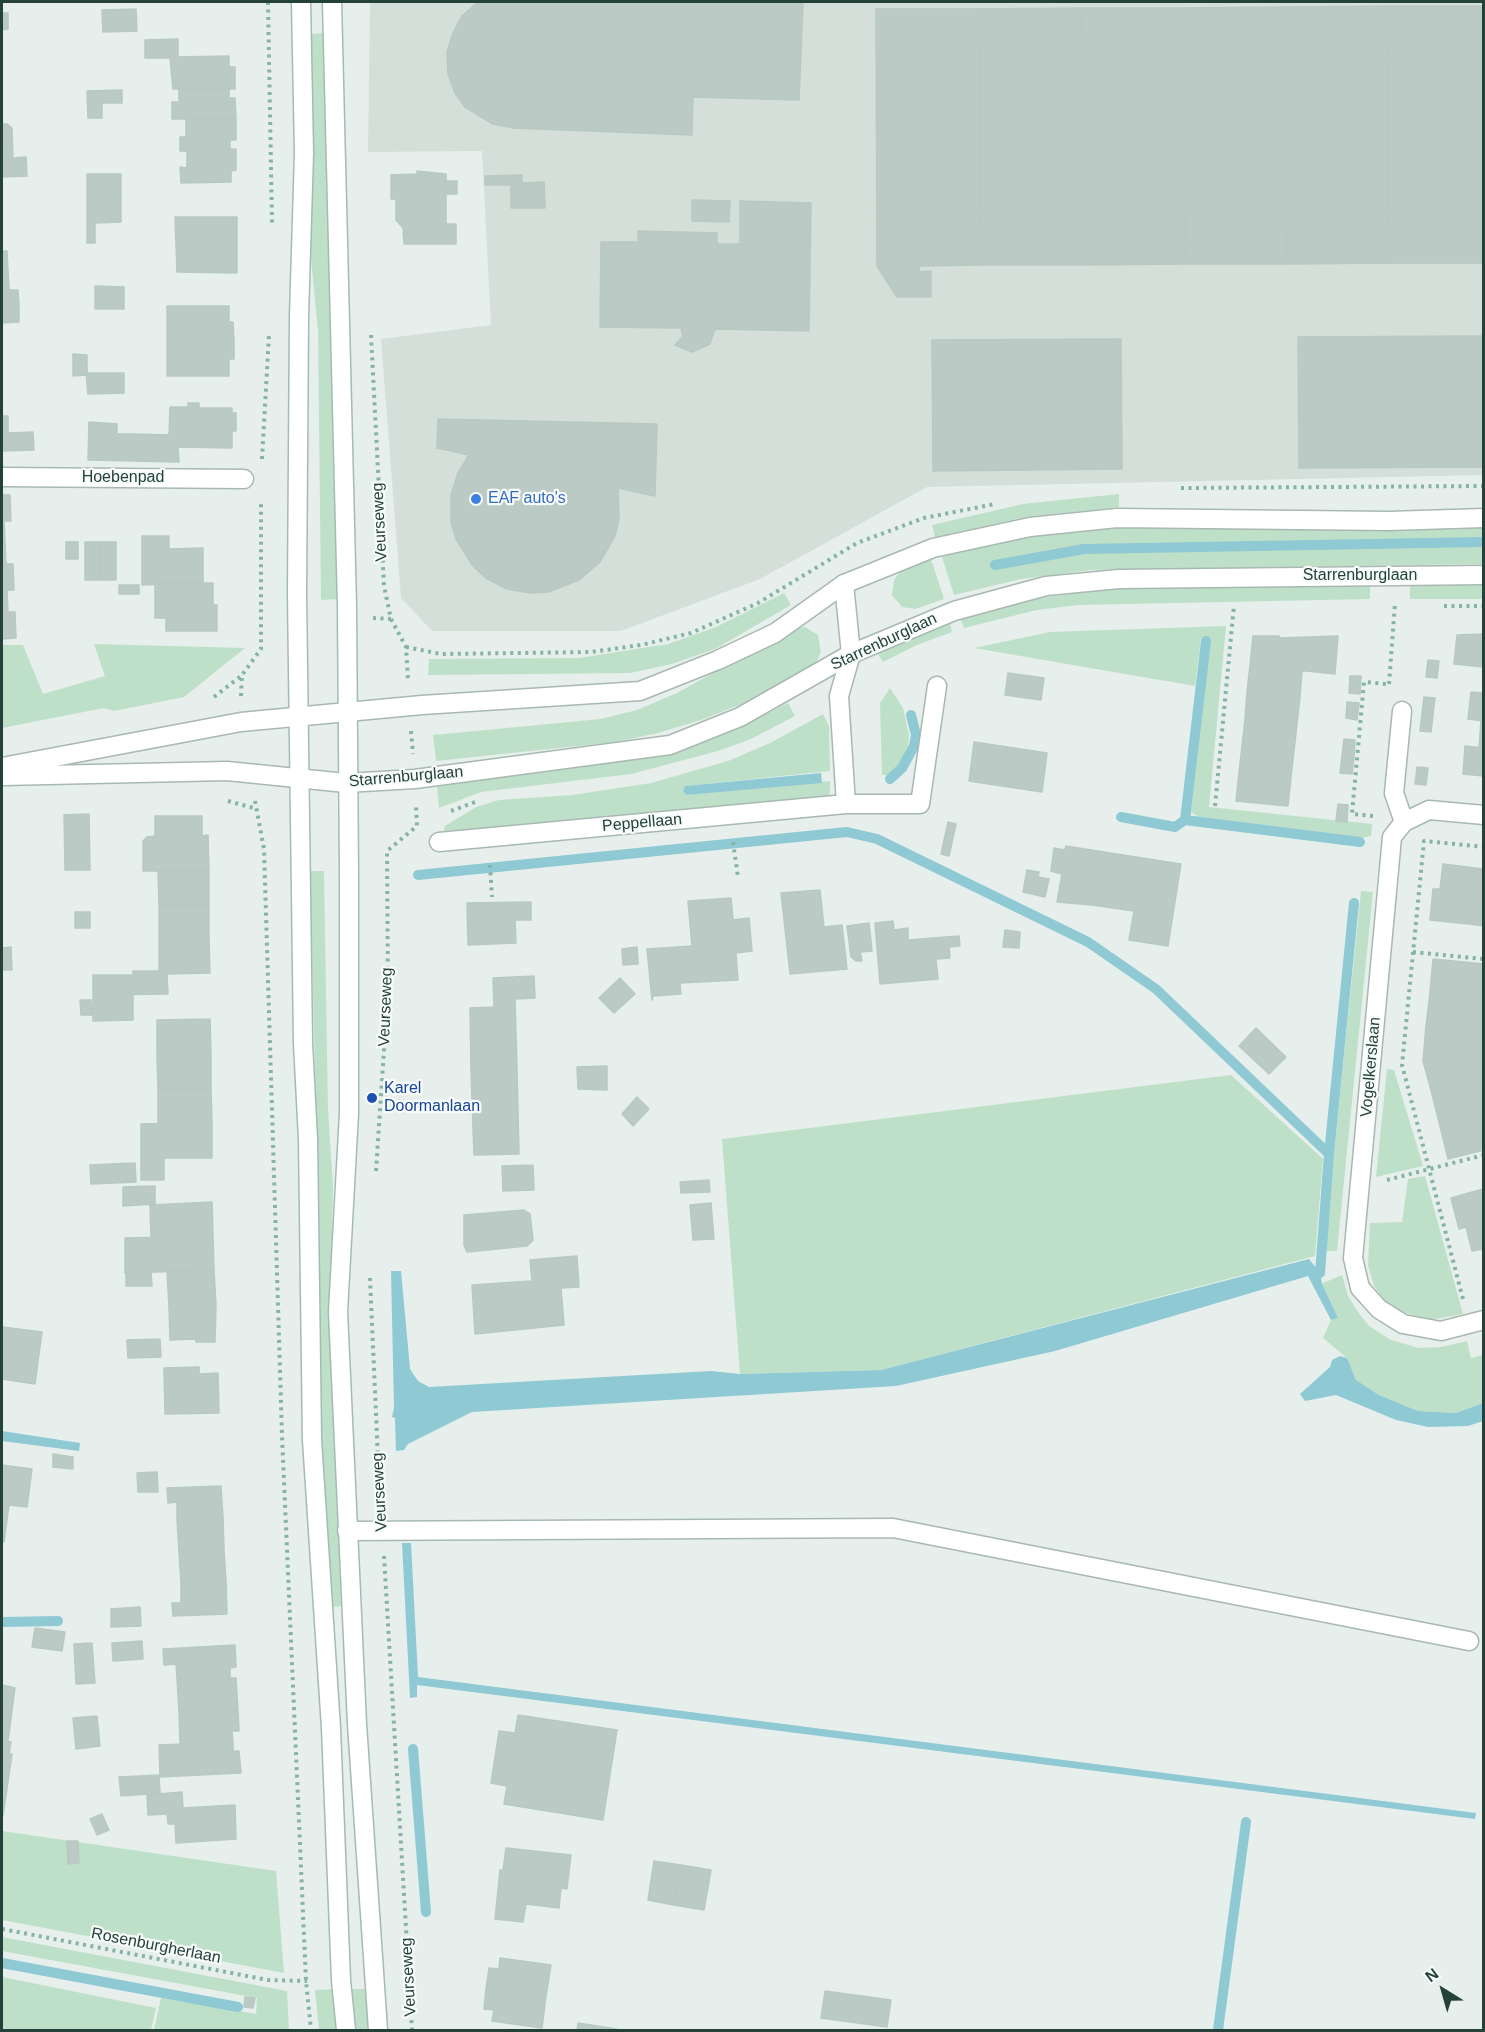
<!DOCTYPE html>
<style>
body{margin:0}
#map{position:relative;width:1485px;height:2032px;overflow:hidden;background:#e6efeb;font-family:Arial,sans-serif}
canvas{display:block}
.frame{position:absolute;inset:0;border:3px solid #24423a;pointer-events:none}
.north{position:absolute;left:1413px;top:1960px;width:60px;height:60px;-webkit-text-stroke:4px #f7fbf9;paint-order:stroke;rotate:323deg;font-size:16px;font-weight:700;line-height:24px;text-align:center;color:#24423a}
.north::after{content:'';display:block;margin:auto;width:21px;height:27px;background:#24423a;clip-path:polygon(50% 0,100% 100%,50% 72%,0 100%)}
</style>
<div id="map">
<canvas width="1485" height="2032"></canvas>
<div class="frame"></div>
<div class="north">N</div>
</div>
<script>
const context = document.querySelector('canvas').getContext('2d');
context.lineJoin = 'round';
function fill(path, color) { context.fillStyle = color; context.fill(path, 'evenodd'); }
const toPath = rows => new Path2D(rows.map(r => 'M' + r).join(''));
function trace(path, color, width, dash) { context.strokeStyle = color; context.lineWidth = width; context.lineCap = dash ? 'butt' : 'round'; context.setLineDash(dash || []); context.stroke(path); }
function drawText(font, color, halo, rows, align = 'center') {
  context.font = font + ' Arial,sans-serif'; context.lineWidth = 4.5; context.setLineDash([]); context.textBaseline = 'middle'; context.strokeStyle = halo; context.fillStyle = color; for (const [text, x, y, turn = 0] of rows) {
    context.save(); context.translate(x, y); context.rotate((+turn || 0) * Math.PI / 180); context.textAlign = isNaN(turn) ? turn : align; if (halo) context.strokeText(text, 0, 0); context.fillText(text, 0, 0); context.restore();
  }
}
fill(toPath([
 [370,2,1483,2,1483,475,927,487,760,579,621,631,432,631,401,598,381,339,491,325,482,151,368,152]
]), '#d4dfda');
fill(toPath([
 [325,33,338,599,321,600,318,331,311,259,311,34],
 [1119,494,1119,507,1026,517,935,537,932,525,1023,504],
 [1483,523,1483,564,1091,570,1021,579,954,595,942,557,1029,536,1124,526],
 [931,559,944,599,915,609,902,607,892,595,894,580,903,568],
 [1410,585,1483,585,1483,599,1410,599],
 [1370,586,1370,599,1078,605,1037,610,964,628,959,615,1011,601,1122,588],
 [784,593,791,605,715,649,672,664,630,673,428,675,429,659,579,658,668,644,716,627],
 [949,618,952,632,917,645,883,662,876,650],
 [1226,626,1209,807,1372,824,1371,836,1362,838,1199,817,1191,812,1210,638,1201,638,1195,686,974,648,1050,632],
 [805,627,818,635,821,652,815,665,739,705,701,720,658,733,616,742,436,761,433,735,601,719,637,710,677,693,792,629],
 [94,644,245,648,184,697,114,711,104,708,2,728,2,645,23,645,43,694,105,676],
 [890,688,903,708,909,735,908,746,900,763,888,775,882,775,880,703],
 [788,703,795,716,751,739,718,751,631,774,481,792,439,808,437,787,718,735,740,728],
 [823,714,829,726,830,771,686,786,683,791,686,795,830,781,830,794,817,802,444,831,445,826,476,807,499,800,572,795,651,783,728,761,770,743],
 [310,871,324,871,328,1109,333,1186,330,1320,341,1606,329,1608,317,1323,318,1191],
 [1361,891,1373,892,1337,1251,1324,1251],
 [1387,1069,1394,1070,1423,1166,1376,1177],
 [1231,1075,1323,1159,1315,1256,881,1370,740,1374,722,1139],
 [1425,1176,1463,1314,1430,1320,1396,1310,1384,1300,1374,1286,1368,1265,1370,1223,1402,1222,1408,1179],
 [1342,1275,1348,1296,1358,1312,1369,1326,1391,1340,1419,1348,1441,1347,1467,1341,1471,1358,1483,1355,1483,1403,1456,1413,1418,1411,1379,1395,1356,1380,1347,1358,1323,1338,1331,1320,1338,1318,1321,1284],
 [2,1831,276,1871,284,1973,2,1920],
 [2,1937,287,1991,289,2030,154,2030,161,1998,256,2014,257,1998,2,1951],
 [2,1977,156,2008,151,2030,2,2030],
 [334,1989,338,2030,319,2030,315,1990],
 [351,1989,366,1989,370,2030,355,2030]
]), '#bfe0c8');
fill(toPath([
 [821,773,822,783,686,795,683,791,685,786],
 [1309,1259,1320,1273,1322,1284,1338,1318,1331,1320,1308,1276,1055,1351,896,1386,472,1412,408,1444,404,1450,396,1451,395,1418,392,1417,394,1408,391,1271,401,1271,410,1369,418,1381,429,1387,711,1371,740,1374,881,1370],
 [1340,1356,1347,1358,1356,1380,1379,1395,1418,1411,1456,1413,1483,1403,1483,1421,1468,1426,1428,1427,1396,1420,1336,1395,1305,1401,1300,1394,1330,1367,1332,1360],
 [2,1431,80,1443,79,1451,2,1441],
 [402,1543,411,1543,418,1677,1476,1813,1475,1819,417,1685,417,1697,410,1698]
]), '#8ec9d4');
trace(toPath([
 [995,565,1084,549,1484,542],
 [1206,641,1185,820,1360,842],
 [890,779,902,768,914,746,916,735,911,715],
 [1121,817,1175,827,1185,820],
 [418,875,847,832,877,839,1088,942,1156,989,1329,1154],
 [1320,1273,1329,1154,1354,903],
 [2,1622,58,1621],
 [413,1749,426,1912],
 [2,1963,238,2007],
 [1218,2030,1246,1822]
]), '#8ec9d4', 10);
const building = toPath([
 [478,2,803,2,799,100,693,97,692,135,513,128,493,124,465,107,455,93,448,74,447,52,453,33,462,16,478,2],
 [1387,6,1389,263,1287,264,1285,7,1387,6],
 [1387,6,1484,6,1484,263,1389,263,1387,6],
 [1285,7,1287,264,1185,264,1184,8,1285,7],
 [1081,8,1184,8,1185,264,1083,265,1081,8],
 [1081,8,1083,265,981,265,979,9,1081,8],
 [136,9,137,31,103,32,102,10,136,9],
 [876,9,979,9,981,265,919,266,919,272,931,271,931,297,897,297,877,266,876,9],
 [2,13,8,13,8,29,2,30,2,13],
 [178,39,178,57,229,56,229,67,235,67,235,89,173,89,170,58,145,58,145,40,178,39],
 [229,88,229,98,235,98,236,119,172,119,172,102,179,102,179,89,229,88],
 [122,90,122,103,102,103,102,118,88,118,87,91,122,90],
 [236,119,236,140,230,140,230,150,180,151,180,137,186,137,186,120,236,119],
 [2,124,7,124,12,128,13,159,2,159,2,124],
 [236,149,236,170,231,171,231,182,181,183,180,167,187,168,187,151,236,149],
 [26,157,27,176,2,177,2,159,26,157],
 [417,171,446,174,446,181,457,181,457,194,446,194,446,224,456,224,456,244,404,244,403,228,396,220,396,199,391,199,391,175,417,174,417,171],
 [87,174,121,174,121,198,87,198,87,174],
 [522,175,522,183,544,182,545,208,511,208,511,185,485,185,485,176,522,175],
 [87,198,121,198,121,222,95,223,95,243,87,243,87,198],
 [692,200,730,201,729,222,692,221,692,200],
 [740,201,811,203,809,331,715,329,710,344,692,352,675,345,683,336,681,328,600,327,601,242,638,242,638,231,717,233,717,244,740,244,740,201],
 [175,217,237,217,237,245,176,245,175,217],
 [176,245,237,245,237,273,177,272,176,245],
 [2,251,7,251,9,290,18,290,19,306,2,307,2,251],
 [95,286,124,287,124,309,95,309,95,286],
 [19,306,19,322,2,323,2,307,19,306],
 [167,306,229,306,229,322,233,322,234,341,167,340,167,306],
 [1484,336,1484,467,1299,468,1298,337,1484,336],
 [1121,339,1122,469,933,471,932,340,1121,339],
 [167,340,234,341,234,359,229,359,229,376,167,376,167,340],
 [73,354,87,355,87,375,73,376,73,354],
 [86,373,124,373,124,393,88,394,86,373],
 [188,403,199,403,199,408,232,408,232,413,236,413,236,431,232,431,232,448,178,447,179,462,133,461,133,434,169,435,170,407,188,407,188,403],
 [2,416,8,416,8,433,33,432,34,450,2,451,2,416],
 [438,419,657,424,655,496,618,488,619,518,615,536,600,562,579,580,548,592,530,593,507,589,486,578,473,566,456,539,451,522,451,495,458,473,469,455,437,448,438,419],
 [89,422,117,424,117,434,133,434,133,461,88,460,89,422],
 [2,495,10,495,11,521,4,521,5,542,2,542,2,495],
 [142,536,169,536,169,549,203,548,203,583,142,585,142,536],
 [2,542,5,542,6,564,13,564,14,590,2,590,2,542],
 [66,542,78,542,78,559,66,559,66,542],
 [85,542,100,542,100,580,85,580,85,542],
 [100,542,116,542,116,580,100,580,100,542],
 [155,583,213,583,213,605,217,605,217,631,166,631,166,618,155,618,155,583],
 [119,585,139,585,139,594,119,594,119,585],
 [2,590,7,590,8,612,15,612,16,638,2,639,2,590],
 [1484,634,1484,667,1454,664,1457,635,1484,634],
 [1253,636,1279,636,1279,638,1338,636,1335,674,1250,665,1253,636],
 [1428,660,1439,661,1437,678,1426,677,1428,660],
 [1250,665,1302,671,1300,697,1247,692,1250,665],
 [1008,673,1044,678,1041,700,1005,695,1008,673],
 [1350,676,1361,676,1360,694,1349,693,1350,676],
 [1247,692,1300,697,1297,724,1245,719,1247,692],
 [1471,692,1484,693,1484,721,1468,719,1471,692],
 [1424,697,1435,698,1433,715,1422,714,1424,697],
 [1347,702,1359,703,1357,720,1346,718,1347,702],
 [1422,714,1433,715,1431,732,1420,731,1422,714],
 [1245,719,1297,724,1294,751,1242,746,1245,719],
 [1481,720,1484,721,1484,748,1479,748,1481,720],
 [1344,739,1355,740,1354,757,1342,756,1344,739],
 [974,742,1047,753,1042,792,969,781,974,742],
 [1242,746,1294,751,1291,777,1239,772,1242,746],
 [1465,746,1484,748,1484,776,1463,774,1465,746],
 [1342,756,1354,757,1352,774,1340,773,1342,756],
 [1417,767,1428,768,1426,785,1415,784,1417,767],
 [1239,772,1291,777,1288,806,1236,801,1239,772],
 [1338,804,1348,805,1347,822,1336,821,1338,804],
 [89,814,90,870,65,870,64,815,89,814],
 [155,816,202,816,202,836,208,835,209,871,143,871,143,841,147,837,155,836,155,816],
 [948,822,956,824,949,856,941,854,948,822],
 [1066,846,1123,855,1121,877,1095,874,1092,905,1057,902,1062,874,1051,871,1054,848,1065,850,1066,846],
 [1123,855,1181,864,1168,946,1129,940,1134,911,1092,905,1095,874,1121,877,1123,855],
 [1443,864,1475,868,1469,924,1430,920,1433,889,1440,889,1443,864],
 [1475,868,1484,869,1484,926,1469,924,1475,868],
 [1027,870,1039,872,1038,877,1049,879,1045,897,1023,892,1027,870],
 [158,871,209,871,209,905,159,905,158,871],
 [820,890,824,927,842,925,847,969,790,974,781,893,820,890],
 [731,898,733,920,749,918,752,951,736,953,738,980,680,983,681,994,653,996,652,1000,647,949,692,946,688,901,731,898],
 [531,902,531,920,515,920,516,943,468,945,467,903,531,902],
 [159,905,209,905,209,938,159,939,159,905],
 [75,912,90,912,90,928,75,928,75,912],
 [893,921,894,930,908,928,908,940,959,936,960,946,949,947,950,958,936,959,938,979,880,984,875,923,893,921],
 [869,923,872,951,860,952,862,961,856,961,851,957,847,926,869,923],
 [1005,930,1020,932,1019,948,1003,947,1005,930],
 [209,938,210,973,167,974,168,994,93,995,93,975,133,975,133,971,159,971,159,939,209,938],
 [11,947,12,970,2,970,2,948,11,947],
 [637,947,638,964,623,965,622,949,637,947],
 [1433,959,1484,964,1484,998,1430,993,1433,959],
 [534,976,535,998,515,999,517,1070,471,1071,470,1008,494,1007,493,978,534,976],
 [620,978,635,994,614,1013,599,998,620,978],
 [1430,993,1484,998,1484,1032,1426,1026,1430,993],
 [133,994,133,1020,93,1021,93,995,133,994],
 [80,1000,91,1000,92,1015,81,1015,80,1000],
 [210,1019,211,1054,157,1055,157,1020,210,1019],
 [1426,1026,1484,1032,1481,1055,1423,1061,1426,1026],
 [1256,1028,1286,1057,1269,1074,1239,1046,1256,1028],
 [211,1054,211,1089,158,1089,157,1055,211,1054],
 [1481,1055,1484,1081,1432,1094,1423,1061,1481,1055],
 [607,1066,607,1090,578,1089,577,1067,607,1066],
 [517,1070,519,1154,474,1155,471,1071,517,1070],
 [1484,1081,1484,1115,1440,1126,1432,1094,1484,1081],
 [158,1089,211,1089,212,1122,158,1123,158,1089],
 [637,1097,649,1109,633,1126,622,1114,637,1097],
 [1484,1115,1484,1150,1448,1159,1440,1126,1484,1115],
 [212,1122,212,1158,164,1158,164,1180,141,1180,141,1124,212,1122],
 [135,1163,136,1182,91,1184,90,1165,135,1163],
 [533,1165,534,1190,503,1191,502,1166,533,1165],
 [709,1180,710,1192,681,1193,680,1182,709,1180],
 [155,1186,155,1204,123,1206,123,1187,155,1186],
 [1483,1189,1484,1249,1472,1251,1466,1227,1459,1229,1451,1198,1483,1189],
 [212,1202,213,1236,151,1237,150,1205,212,1202],
 [711,1203,714,1239,693,1240,690,1205,711,1203],
 [524,1210,530,1214,533,1240,527,1246,467,1252,464,1245,464,1215,524,1210],
 [213,1236,214,1270,125,1273,125,1238,213,1236],
 [577,1256,579,1287,561,1288,564,1325,475,1334,472,1285,532,1281,530,1260,577,1256],
 [214,1270,216,1306,169,1308,167,1271,214,1270],
 [151,1271,152,1286,126,1286,126,1273,151,1271],
 [216,1306,215,1342,196,1342,196,1339,170,1340,169,1308,216,1306],
 [2,1327,42,1332,35,1384,2,1379,2,1327],
 [160,1339,161,1357,128,1358,127,1340,160,1339],
 [199,1367,199,1374,218,1373,219,1413,165,1414,164,1368,199,1367],
 [53,1454,73,1457,73,1469,53,1467,53,1454],
 [2,1465,32,1469,27,1507,9,1505,4,1542,2,1541,2,1465],
 [157,1472,158,1492,138,1492,137,1473,157,1472],
 [221,1486,223,1518,177,1520,177,1502,168,1503,167,1488,221,1486],
 [223,1518,224,1550,179,1552,177,1520,223,1518],
 [224,1550,226,1581,181,1583,179,1552,224,1550],
 [226,1581,227,1614,173,1616,172,1603,181,1603,181,1583,226,1581],
 [140,1607,141,1626,111,1627,111,1609,140,1607],
 [35,1628,65,1632,62,1651,32,1647,35,1628],
 [142,1641,143,1659,113,1661,112,1643,142,1641],
 [92,1643,95,1683,76,1684,74,1644,92,1643],
 [235,1645,236,1667,230,1668,230,1675,177,1678,176,1664,164,1665,163,1649,235,1645],
 [230,1675,230,1678,236,1678,238,1710,179,1712,177,1678,230,1675],
 [2,1685,15,1688,8,1741,2,1740,2,1685],
 [238,1710,239,1731,232,1731,233,1742,180,1744,179,1712,238,1710],
 [518,1715,617,1730,603,1820,504,1804,507,1786,491,1783,499,1731,515,1733,518,1715],
 [97,1716,100,1746,76,1749,73,1718,97,1716],
 [2,1740,11,1742,9,1754,12,1754,3,1816,2,1740],
 [233,1742,233,1751,239,1751,241,1773,159,1777,160,1793,121,1796,119,1777,160,1775,159,1745,233,1742],
 [182,1792,183,1808,235,1805,236,1839,176,1843,175,1824,168,1824,167,1814,148,1815,147,1795,182,1792],
 [102,1814,109,1830,97,1835,90,1819,102,1814],
 [67,1841,78,1841,79,1863,68,1864,67,1841],
 [506,1848,571,1855,567,1889,561,1888,559,1908,526,1904,523,1922,495,1919,500,1870,503,1870,506,1848],
 [654,1861,681,1865,674,1905,648,1900,654,1861],
 [681,1865,711,1870,704,1910,674,1905,681,1865],
 [500,1958,551,1965,546,1996,486,1989,489,1968,499,1969,500,1958],
 [486,1989,546,1996,542,2028,492,2021,494,2010,484,2009,486,1989],
 [825,1991,891,2000,887,2027,821,2018,825,1991],
 [245,1997,255,1998,253,2008,244,2007,245,1997],
 [578,2023,610,2028,621,2030,577,2030,578,2023]
]);
fill(building, '#bbcac4');
trace(building, '#b8c9c2', 1.5);
const service = toPath([
 [2,477,244,479],
 [1402,711,1394,793,1404,822],
 [347,1531,893,1528,1469,1641]
]);
const minor = toPath([
 [844,584,851,654,839,696,846,804],
 [1484,815,1429,810,1404,822,1392,837,1353,1258,1360,1288,1379,1309,1403,1324,1441,1331,1484,1320],
 [439,842,846,804,920,804,937,686]
]);
const tertiary = toPath([
 [2,767,241,722,422,705,640,691,718,660,775,633,844,584,933,548,1030,527,1117,518,1389,521,1484,518],
 [3,776,227,771,346,783,415,779,670,745,740,717,851,654,954,611,1046,586,1119,579,1484,575]
]);
const secondary = toPath([
 [301,2,304,153,299,316,297,593,303,1043,308,1139,312,1440,331,1728,341,1980,346,2030],
 [332,2,347,606,349,878,349,1113,338,1312,357,1724,378,2030]
]);
trace(service, '#a8b8b2', 21);
trace(minor, '#a8b8b2', 21);
trace(tertiary, '#a8b8b2', 21);
trace(secondary, '#a4bbb3', 21);
trace(toPath([
 [268,2,272,223],
 [371,335,384,586,391,619,406,647,408,679],
 [262,459,269,335],
 [1181,488,1484,486],
 [1444,606,1484,606],
 [373,618,391,619],
 [406,647,441,654,591,652,641,645,691,633,758,603,857,543,924,518,995,504],
 [1389,684,1395,604],
 [241,696,242,675,261,649,261,500],
 [214,697,241,676],
 [411,731,413,754],
 [228,801,257,809],
 [255,801,264,849,282,1436,306,1981,311,2030],
 [1215,806,1234,605],
 [451,811,478,801],
 [1373,816,1352,814,1364,682,1387,684],
 [733,842,738,877],
 [490,865,492,897],
 [1413,952,1484,959],
 [376,1171,388,990,387,851,417,826,416,806],
 [1387,1180,1484,1155],
 [370,1278,380,1504],
 [1463,1299,1402,1065,1424,841,1484,847],
 [384,1556,412,2030],
 [2,1929,268,1980,307,1981]
]), '#86b3a5', 4, [3, 4.5]);
trace(service, '#fff', 18);
trace(minor, '#fff', 18);
trace(tertiary, '#fff', 18);
trace(secondary, '#fff', 18);
for (const [x, y, r, color] of [
 [476,499,6,"#3f7fe0"],
 [372,1098,6,"#1a4fb4"]
]) { const dot = new Path2D(); dot.arc(x, y, r, 0, 2 * Math.PI); context.fillStyle = color; context.fill(dot); trace(dot, '#f7fbf9', 2); }
drawText('16px', '#24423a', '#f7fbf9', [
 ["Hoebenpad",123,478],
 ["Veurseweg",380,522,-93],
 ["Starrenburglaan",1360,576],
 ["Starrenburglaan",884,642,-25],
 ["Starrenburglaan",406,777,-5],
 ["Peppellaan",642,823,-5],
 ["Veurseweg",386,1007,-88],
 ["Vogelkerslaan",1371,1067,-85],
 ["Veurseweg",380,1492,-93],
 ["Rosenburgherlaan",156,1946,11],
 ["Veurseweg",409,1977,-93]
]);
drawText('16px', '#366cbe', '#f7fbf9', [
 ["EAF auto's",488,499]
], 'left');
drawText('16px', '#164399', '#f7fbf9', [
 ["Karel",384,1089],
 ["Doormanlaan",384,1107]
], 'left');
</script>
